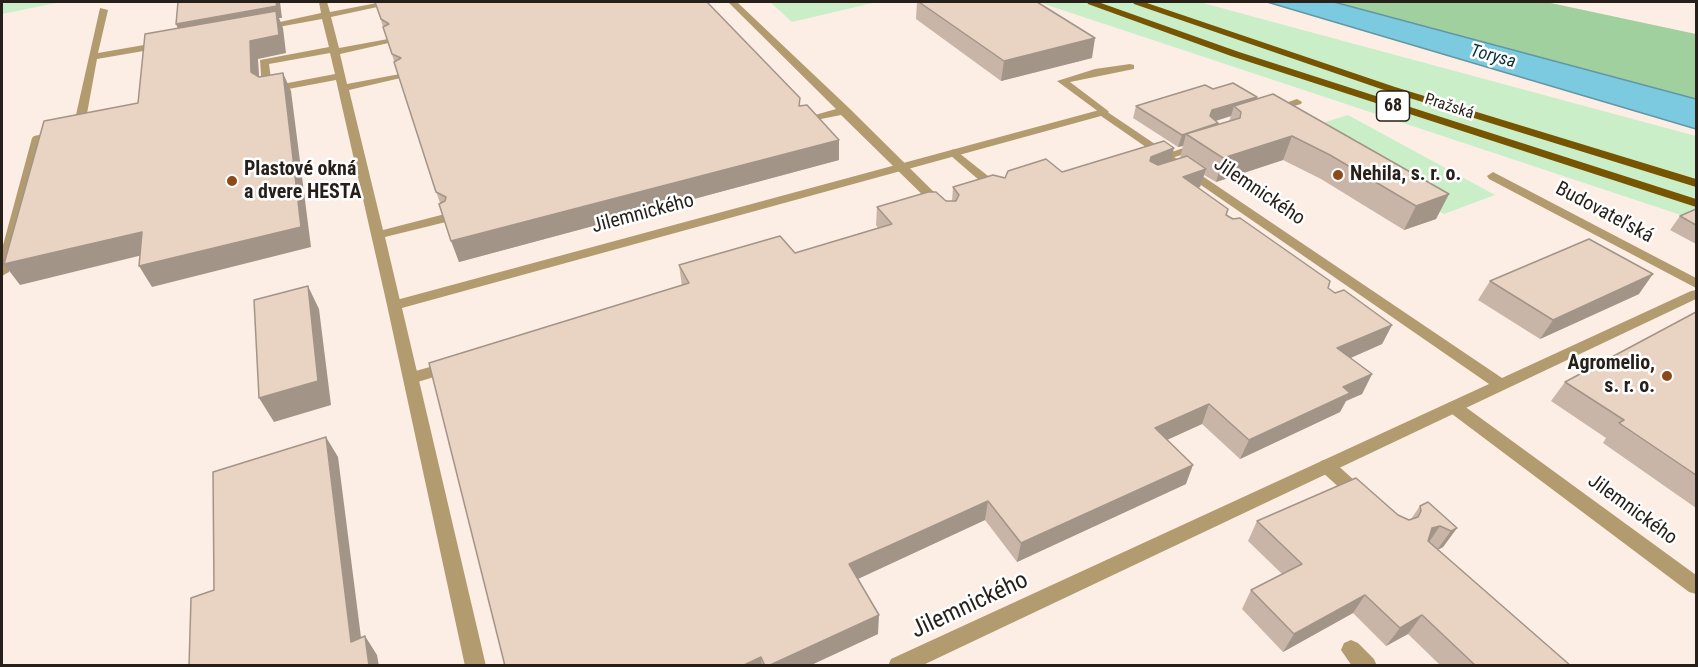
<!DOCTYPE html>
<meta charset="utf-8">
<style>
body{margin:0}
#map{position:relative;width:1698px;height:667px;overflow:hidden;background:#fceee5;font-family:"Roboto Condensed",sans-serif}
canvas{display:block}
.frame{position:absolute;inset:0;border:3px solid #271f19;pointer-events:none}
</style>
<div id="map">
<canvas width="1698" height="667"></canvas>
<div class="frame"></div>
</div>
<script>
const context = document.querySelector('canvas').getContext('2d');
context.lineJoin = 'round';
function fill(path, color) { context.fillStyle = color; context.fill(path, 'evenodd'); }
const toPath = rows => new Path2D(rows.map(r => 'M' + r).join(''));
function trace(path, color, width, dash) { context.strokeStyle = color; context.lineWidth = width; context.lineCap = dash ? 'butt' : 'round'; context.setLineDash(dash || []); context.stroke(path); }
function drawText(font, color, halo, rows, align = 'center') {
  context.font = font + ' "Roboto Condensed",sans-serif'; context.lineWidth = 5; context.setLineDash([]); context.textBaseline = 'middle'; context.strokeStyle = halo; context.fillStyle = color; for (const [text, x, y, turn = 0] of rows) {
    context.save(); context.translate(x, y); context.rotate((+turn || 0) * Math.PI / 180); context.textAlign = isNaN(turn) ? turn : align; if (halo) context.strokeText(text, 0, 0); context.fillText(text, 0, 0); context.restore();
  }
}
fill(toPath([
 [2,2,61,2,2,14],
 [770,2,877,2,792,22],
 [1038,2,1199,2,1696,136,1696,220],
 [1348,115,1495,195,1444,214,1300,130]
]), '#caefc8');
fill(toPath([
 [1334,2,1546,2,1696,34,1696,99]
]), '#a1d09f');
const water = toPath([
 [1267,2,1334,2,1696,99,1696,129,1267,2]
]);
fill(water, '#7bcadf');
trace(water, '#6297a4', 1.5);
fill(toPath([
 [319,2,327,2,330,12,377,3,382,6,331,17,339,48,388,39,393,42,340,54,347,84,400,74,405,77,349,90,383,230,445,214,451,218,450,221,385,237,401,305,394,310,387,305,336,80,267,93,262,90,260,60,329,47,322,19,262,30,257,27,321,13,319,2],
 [330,53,335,74,272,86,269,64,330,53],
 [728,2,737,2,849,108,944,202,944,208,936,208,841,115,801,123,801,119,836,109,728,2],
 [100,8,108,10,98,53,161,42,166,45,161,48,97,59,84,130,82,132,43,140,9,272,2,276,2,249,32,138,34,136,73,128,100,8],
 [1130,64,1134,65,1134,69,1070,82,1107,110,1109,112,1103,115,1057,81,1095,69,1130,64],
 [1297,99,1302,102,1301,104,1271,113,1265,110,1297,99],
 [1201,142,1205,143,1205,147,1166,160,1160,156,1201,142],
 [954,149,1002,187,1002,193,994,193,950,155,950,151,954,149],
 [1493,172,1696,278,1696,288,1489,179,1487,176,1493,172],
 [451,361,459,366,457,370,411,384,405,382,403,378,405,374,451,361],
 [1454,401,1460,403,1696,575,1696,594,1689,592,1448,411,1446,407,1448,403,1454,401],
 [1327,459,1333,461,1366,491,1369,496,1366,501,1360,503,1354,501,1321,471,1318,466,1321,461,1327,459],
 [1351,640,1358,643,1374,659,1377,666,1352,666,1341,650,1344,643,1351,640]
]), '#b39b70');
fill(toPath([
 [1103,109,1502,378,1691,291,1696,290,1696,299,921,666,888,666,891,659,1489,384,1101,116,402,308,486,666,465,666,387,305,389,302,1103,109]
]), '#b39b70');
fill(toPath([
 [1087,2,1098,2,1239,52,1696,199,1696,207,1231,56,1088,4,1087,2],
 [1133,2,1144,2,1395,87,1696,179,1696,187,1387,91,1134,4,1133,2]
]), '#765400');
fill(toPath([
 [375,2,801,105,839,140,839,160,459,262],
 [917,2,1037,2,1092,58,1001,81,916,19],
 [1213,89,1256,99,1449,194,1436,219,1404,230,1321,179,1283,160,1216,182,1204,175,1200,187,1198,188,1226,215,1335,293,1392,325,1382,344,1350,358,1372,374,1362,394,1346,401,1340,412,1240,459,1202,424,1167,440,1186,484,1017,562,985,520,858,579,878,634,809,666,505,666,682,286,679,265,795,253,878,228,876,225,877,207,952,201,953,187,1005,178,1171,161,1180,158,1183,146,1178,147,1133,118,1136,106],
 [1231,116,1229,121,1217,125,1216,121],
 [1696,209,1696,244,1670,230,1680,216],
 [1490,281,1639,294,1540,339,1478,300],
 [1696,312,1696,508,1603,443,1606,438,1551,401,1565,382],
 [1420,506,1457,528,1443,547,1438,550,1571,666,1441,666,1408,634,1386,646,1353,613,1283,652,1242,609,1251,590,1282,574,1248,541,1257,521,1398,515,1409,520,1411,519]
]), '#c8b5a8');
fill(toPath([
 [276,2,280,2,282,18,279,18,283,28,286,53,258,59,260,90,251,72,250,41,181,36,176,24],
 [1095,38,1092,58,1001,81,1004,61],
 [283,73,291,91,311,247,152,287,139,266],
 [1257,97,1253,110,1241,112,1234,106,1231,116,1208,123,1212,110],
 [1218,123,1214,135,1186,134,1183,146,1178,147,1182,135],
 [1292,136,1283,160,1216,182,1223,158],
 [839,140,839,160,459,262,451,241],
 [1174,148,1170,166,1146,175,1151,157],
 [1206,169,1200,187,1177,195,1183,177],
 [1449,194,1436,219,1404,230,1416,206],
 [142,232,155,252,20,285,4,264],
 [1653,274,1639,294,1540,339,1553,320],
 [308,286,319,309,331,405,274,422,259,398],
 [1392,325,1382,344,1328,368,1337,348],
 [1372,374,1362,394,1346,401,1340,412,1240,459,1249,440,1343,387],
 [1209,404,1202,424,1149,448,1155,428],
 [326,437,338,457,364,661,351,642],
 [1193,465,1186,484,1017,562,1021,543],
 [988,501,985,520,849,583,849,564],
 [1440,526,1427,545,1432,528],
 [1457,528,1443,547,1437,550,1451,531],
 [1365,595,1353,613,1283,652,1294,634],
 [879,615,878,634,809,666,768,666],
 [1422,615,1408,634,1386,646,1400,628],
 [365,636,377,655,379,666,369,666],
 [761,657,762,666,742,666]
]), '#a39488');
const building = toPath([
 [178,2,276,2,277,6,176,24,178,2],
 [375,2,707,2,800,98,799,106,807,105,839,140,451,241,439,204,445,201,446,197,436,192,394,62,401,58,392,54,383,27,389,24,381,19,375,2],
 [919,2,1037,2,1095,38,1004,61,919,2],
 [276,11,279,35,250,41,251,72,259,77,283,73,301,227,139,266,142,232,4,264,44,121,138,103,145,34,276,11],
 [1233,83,1257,97,1212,110,1210,116,1218,123,1182,135,1136,106,1205,85,1213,89,1233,83],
 [1273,94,1449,194,1416,206,1330,155,1292,136,1223,158,1186,134,1240,118,1241,112,1234,106,1273,94],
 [1164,141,1174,148,1151,157,1150,161,1158,165,1187,156,1206,169,1183,177,1228,209,1226,215,1233,219,1240,218,1330,281,1328,288,1335,293,1344,290,1392,325,1337,348,1372,374,1343,387,1350,393,1249,440,1209,404,1155,428,1193,465,1021,543,988,501,849,564,879,615,768,666,765,666,761,657,742,666,505,666,429,363,689,283,679,265,780,236,795,253,892,224,877,207,928,192,936,192,946,201,956,201,959,195,953,187,993,175,1005,178,1008,171,1046,159,1062,172,1164,141],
 [1696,209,1696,225,1680,216,1696,209],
 [1589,239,1653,274,1553,320,1490,281,1589,239],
 [308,286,318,381,259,398,254,300,308,286],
 [1696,312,1696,475,1619,423,1624,420,1565,382,1696,312],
 [326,437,351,642,365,636,369,666,189,666,191,598,214,590,213,472,326,437],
 [1356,478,1398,515,1409,520,1418,517,1421,511,1420,506,1428,502,1457,528,1451,531,1440,526,1432,528,1428,541,1571,666,1476,666,1422,615,1400,628,1365,595,1294,634,1251,590,1302,564,1257,521,1356,478]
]);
fill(building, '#e9d3c3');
trace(building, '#a39488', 1.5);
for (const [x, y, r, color] of [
 [1338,175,6,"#8c4919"],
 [232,181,6,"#8c4919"],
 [1667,376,6,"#8c4919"]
]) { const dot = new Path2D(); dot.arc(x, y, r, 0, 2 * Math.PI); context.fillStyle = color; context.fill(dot); trace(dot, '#fefffe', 2); }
drawText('16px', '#271f19', '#fefffe', [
 ["Pražská",1449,107,18]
]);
drawText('italic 18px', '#0a313b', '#fefffe', [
 ["Torysa",1493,57,15]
]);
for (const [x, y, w] of [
 [1393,106,33]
]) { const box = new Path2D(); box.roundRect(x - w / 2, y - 15, w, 30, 4.5); context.fillStyle = '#fefffe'; context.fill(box); trace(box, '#271f19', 1.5); }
drawText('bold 18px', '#271f19', null, [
 ["68",1393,106]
]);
drawText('bold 20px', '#271f19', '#fefffe', [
 ["Plastové okná",244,170],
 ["a dvere HESTA",244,193],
 ["Nehila, s. r. o.",1350,175],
 ["Agromelio,",1655,364,"right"],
 ["s. r. o.",1655,387,"right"]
], 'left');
drawText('20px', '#271f19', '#fefffe', [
 ["Jilemnického",1259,192,34],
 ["Budovateľská",1604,213,28],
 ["Jilemnického",643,214,-15],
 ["Jilemnického",1632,510,36]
]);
drawText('24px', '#271f19', '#fefffe', [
 ["Jilemnického",970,606,-25]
]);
</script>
